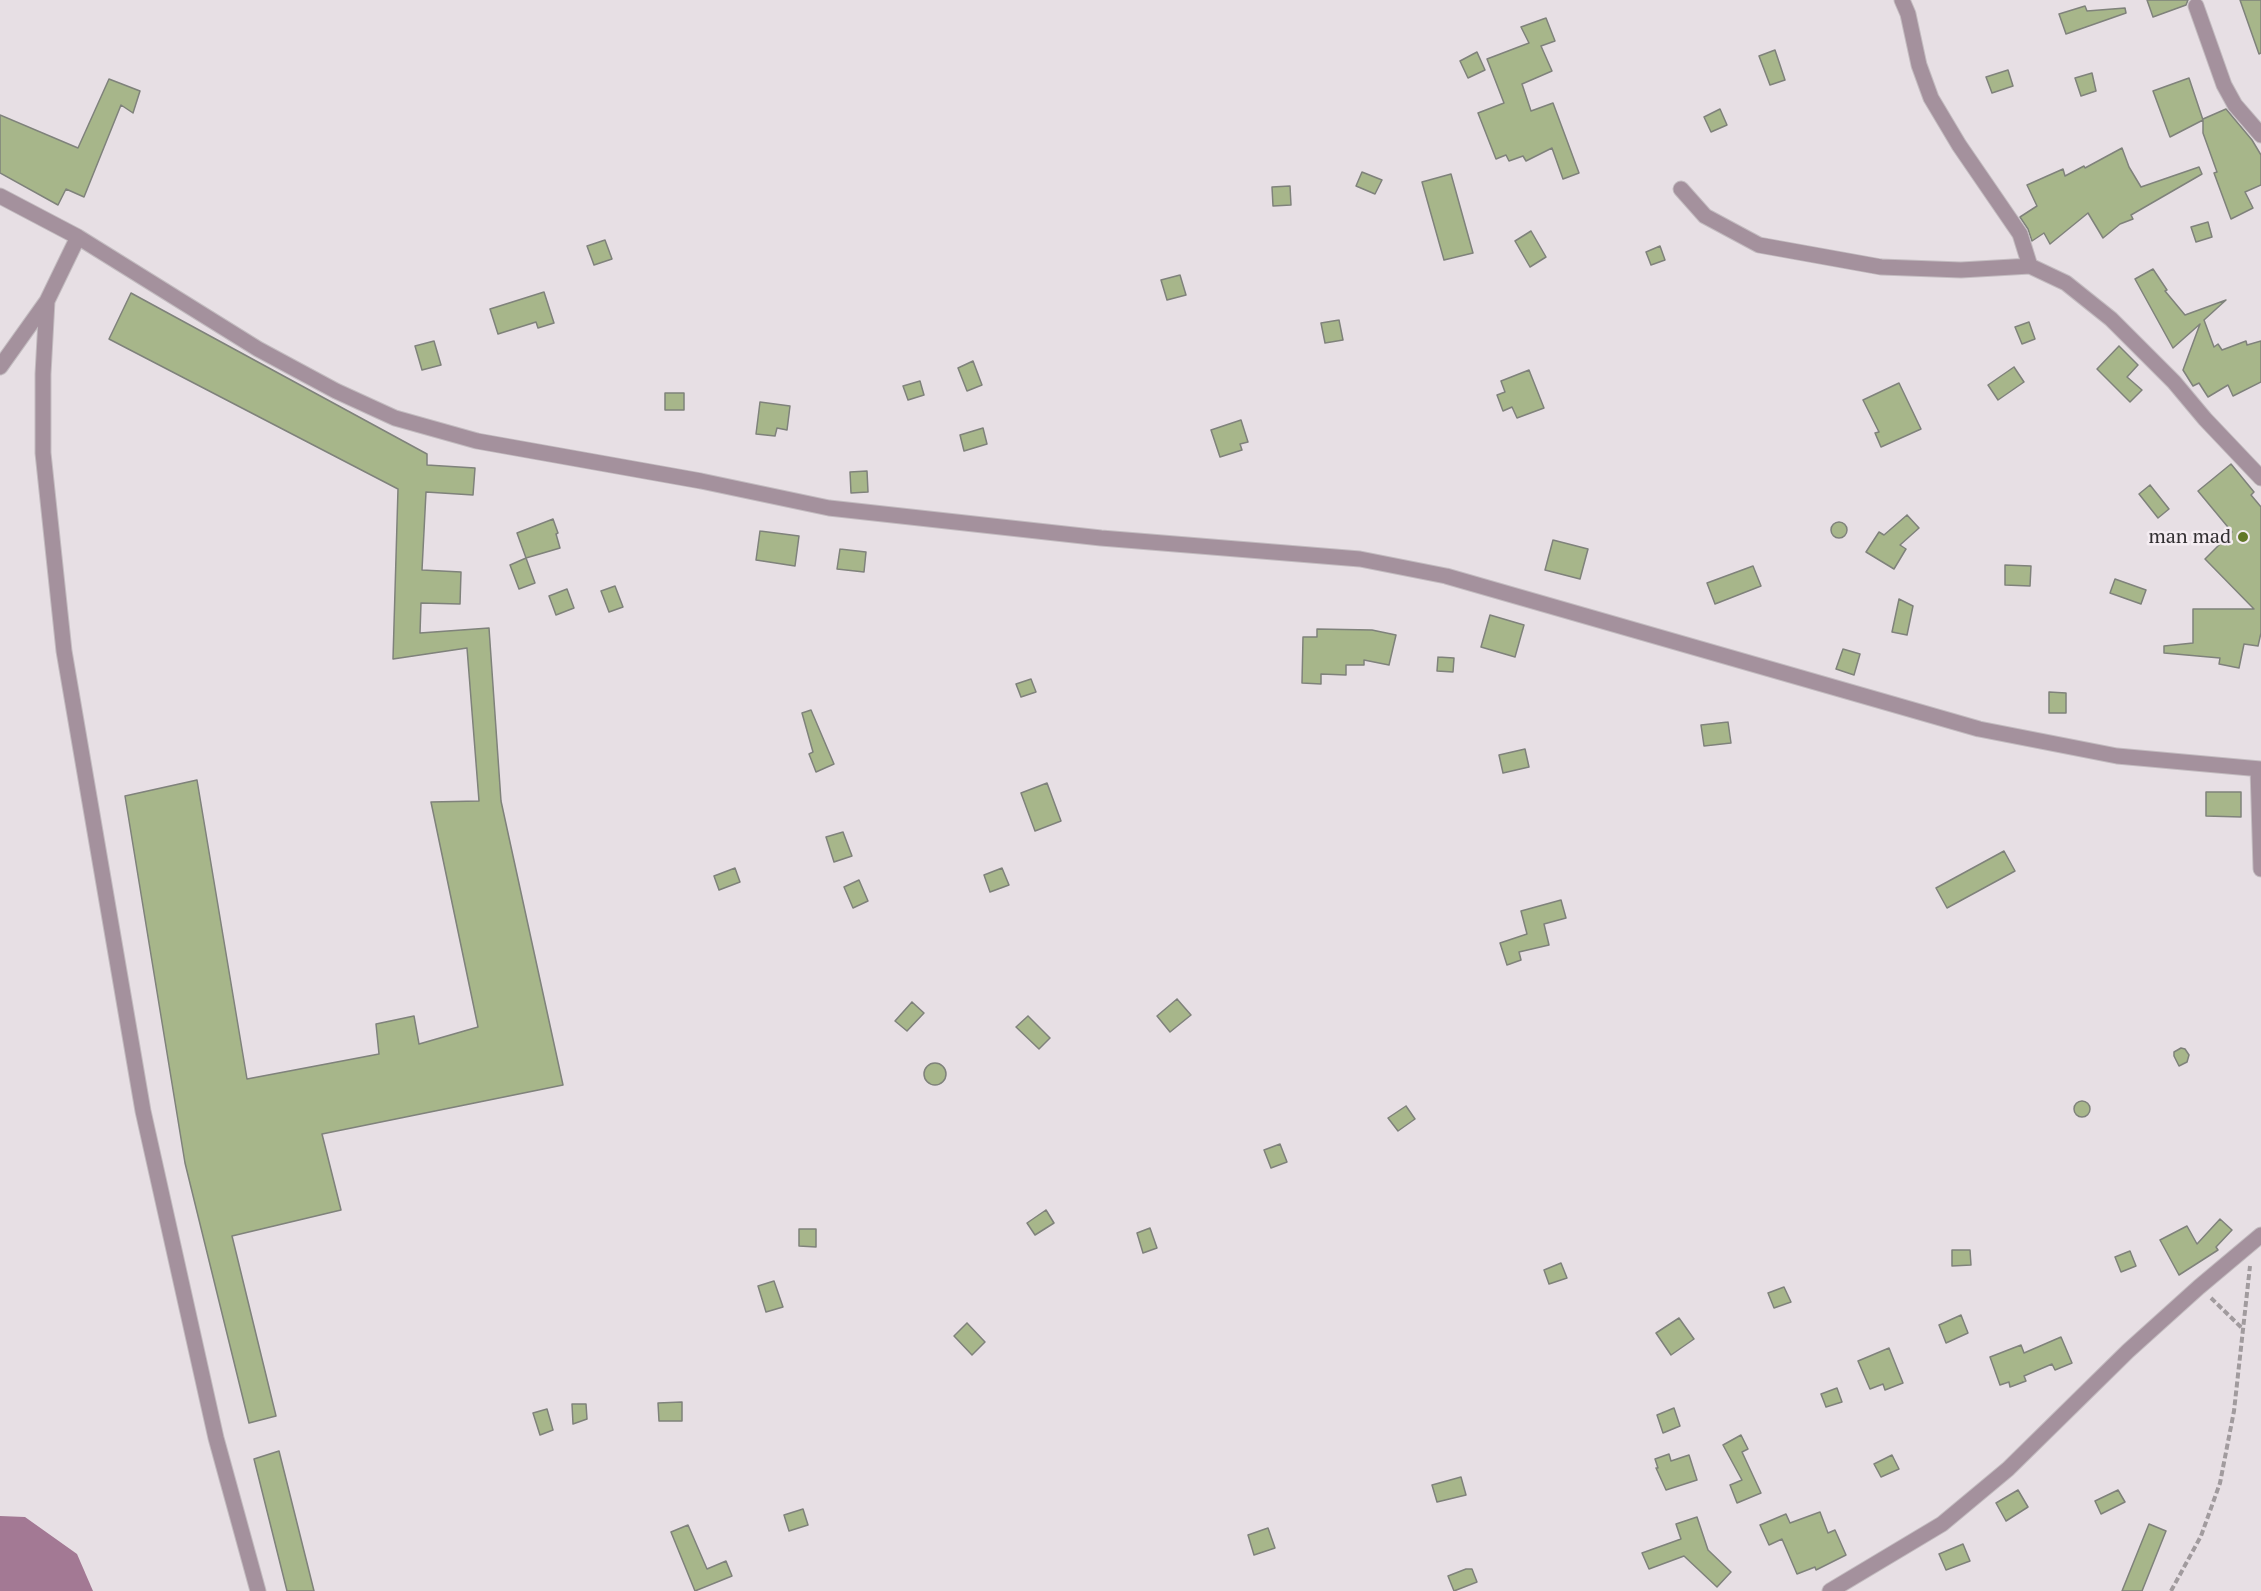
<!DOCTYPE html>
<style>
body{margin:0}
canvas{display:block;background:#e7dfe4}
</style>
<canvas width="2261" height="1591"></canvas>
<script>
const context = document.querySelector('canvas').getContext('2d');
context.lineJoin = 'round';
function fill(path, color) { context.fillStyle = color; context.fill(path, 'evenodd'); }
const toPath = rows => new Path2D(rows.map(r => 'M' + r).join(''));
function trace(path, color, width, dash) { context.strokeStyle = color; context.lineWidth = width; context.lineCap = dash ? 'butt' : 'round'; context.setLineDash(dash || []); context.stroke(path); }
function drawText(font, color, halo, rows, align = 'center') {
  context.font = font + ' "PT Serif",serif'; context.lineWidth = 5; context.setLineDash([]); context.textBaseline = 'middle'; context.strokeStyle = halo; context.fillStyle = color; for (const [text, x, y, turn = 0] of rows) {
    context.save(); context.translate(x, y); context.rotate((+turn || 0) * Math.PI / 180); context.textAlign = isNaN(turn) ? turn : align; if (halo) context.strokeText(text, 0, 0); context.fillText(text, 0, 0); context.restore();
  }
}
fill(toPath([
 [0,1516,25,1517,77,1554,93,1591,0,1591]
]), '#a37994');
const building = toPath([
 [2147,0,2188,0,2186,5,2153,17,2147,0],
 [2240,0,2261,0,2261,53,2259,54,2240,0],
 [2085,6,2087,11,2125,8,2126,13,2066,34,2059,14,2085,6],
 [1546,18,1555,41,1541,46,1552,71,1522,84,1531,111,1553,103,1579,173,1563,179,1552,148,1526,161,1523,156,1509,161,1506,155,1496,159,1478,113,1504,103,1487,59,1529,43,1521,27,1546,18],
 [1775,50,1785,80,1770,85,1759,56,1775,50],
 [1477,52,1485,70,1468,78,1460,61,1477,52],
 [2008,70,2013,86,1992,93,1986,77,2008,70],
 [2092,73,2096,91,2081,96,2075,78,2092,73],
 [2189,78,2203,120,2170,137,2153,91,2189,78],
 [109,79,140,91,133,113,121,105,84,197,66,189,58,205,0,173,0,115,78,148,109,79],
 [1720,109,1727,125,1711,132,1704,117,1720,109],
 [2226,109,2252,140,2261,155,2261,185,2245,192,2253,208,2231,219,2214,173,2217,172,2203,133,2203,119,2226,109],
 [2122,148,2129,167,2141,187,2199,167,2202,174,2131,215,2133,219,2120,224,2103,238,2088,213,2050,244,2044,233,2032,241,2028,229,2020,217,2037,206,2027,185,2063,169,2065,176,2084,166,2085,168,2122,148],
 [1362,172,1382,180,1375,194,1356,186,1362,172],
 [1451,174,1473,253,1444,260,1422,182,1451,174],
 [1290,186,1291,205,1273,206,1272,187,1290,186],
 [2208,222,2212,237,2196,242,2191,227,2208,222],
 [1531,231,1546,257,1530,267,1515,241,1531,231],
 [605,240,612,259,594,265,587,246,605,240],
 [1660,246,1665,260,1651,265,1646,252,1660,246],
 [2153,269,2167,290,2165,291,2185,315,2226,300,2204,320,2214,347,2218,344,2222,350,2246,341,2247,345,2261,341,2261,382,2233,396,2228,385,2208,397,2199,383,2193,386,2183,370,2200,324,2173,348,2135,279,2153,269],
 [1180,275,1186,295,1167,300,1161,280,1180,275],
 [544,292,554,323,538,328,536,322,498,334,490,309,544,292],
 [131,293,427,454,427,465,475,468,473,495,426,492,422,570,461,572,460,604,421,603,420,633,489,628,501,801,563,1085,322,1134,341,1210,232,1236,276,1416,249,1423,185,1163,125,796,197,780,247,1079,379,1054,376,1024,414,1016,419,1044,478,1027,431,802,479,801,467,648,393,659,398,489,109,339,131,293],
 [1339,320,1343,340,1325,343,1321,323,1339,320],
 [2029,322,2035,339,2022,344,2015,327,2029,322],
 [434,341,441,365,422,370,415,346,434,341],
 [2119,346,2138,365,2127,377,2142,390,2130,402,2097,369,2119,346],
 [973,361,982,385,967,391,958,368,973,361],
 [2014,367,2024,382,1998,400,1988,385,2014,367],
 [1529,370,1544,408,1517,418,1512,407,1503,411,1497,395,1505,392,1501,381,1529,370],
 [920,381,924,395,908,400,903,386,920,381],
 [1899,383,1921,429,1881,447,1875,433,1879,432,1863,400,1899,383],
 [665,393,684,393,684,410,665,410,665,393],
 [760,402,790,406,787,430,777,428,775,436,756,434,760,402],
 [1241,420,1248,442,1240,444,1242,450,1220,457,1211,430,1241,420],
 [983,428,987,444,964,451,960,435,983,428],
 [2231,464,2254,492,2251,495,2261,507,2261,633,2258,646,2244,644,2239,668,2219,664,2220,658,2164,653,2164,646,2193,643,2193,609,2254,609,2205,559,2232,532,2198,491,2231,464],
 [867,471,868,492,851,493,850,472,867,471],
 [2150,485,2169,509,2158,518,2139,494,2150,485],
 [1907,515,1919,528,1900,545,1906,549,1894,569,1866,552,1879,532,1884,535,1907,515],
 [553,519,558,533,556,534,560,548,526,558,517,533,553,519],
 '1831 530a8 8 0 1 1 16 0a8 8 0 1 1-16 0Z',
 [760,531,799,536,795,566,756,560,760,531],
 [1553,540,1588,549,1580,579,1545,570,1553,540],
 [840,549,866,552,864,572,837,569,840,549],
 [526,558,535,583,519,589,510,565,526,558],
 [2005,565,2031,566,2030,586,2005,585,2005,565],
 [1753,566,1761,586,1715,604,1707,583,1753,566],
 [2115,579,2146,590,2141,604,2110,593,2115,579],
 [615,586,623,607,609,612,601,591,615,586],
 [567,589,574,608,556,615,549,596,567,589],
 [1899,599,1913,606,1907,635,1892,632,1899,599],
 [1490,615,1524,625,1515,657,1481,647,1490,615],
 [1317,629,1372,630,1396,635,1389,665,1364,660,1364,665,1346,665,1346,675,1321,674,1321,684,1302,683,1303,637,1317,637,1317,629],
 [1843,649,1860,654,1854,675,1836,669,1843,649],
 [1438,657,1454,658,1453,672,1437,671,1438,657],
 [1031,679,1036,692,1021,697,1016,684,1031,679],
 [2049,692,2066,693,2066,713,2049,713,2049,692],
 [811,710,834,764,816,772,809,754,813,752,802,713,811,710],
 [1728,722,1731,743,1704,746,1701,725,1728,722],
 [1525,749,1529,767,1503,773,1499,755,1525,749],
 [1047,783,1061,821,1035,831,1021,793,1047,783],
 [2206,792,2241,792,2241,817,2206,816,2206,792],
 [843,832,852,856,834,862,826,837,843,832],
 [2004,851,2015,871,1947,908,1936,888,2004,851],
 [735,868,740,882,719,890,714,876,735,868],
 [1002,868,1009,885,990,892,984,875,1002,868],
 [859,880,868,901,853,908,844,887,859,880],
 [1561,900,1566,918,1544,924,1549,945,1519,952,1521,960,1507,965,1500,943,1527,934,1521,911,1561,900],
 [1177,999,1191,1015,1170,1032,1157,1016,1177,999],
 [912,1002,924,1013,907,1031,895,1021,912,1002],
 [1028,1016,1050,1038,1039,1049,1016,1027,1028,1016],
 [2181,1048,2185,1049,2189,1055,2187,1062,2179,1066,2174,1056,2174,1052,2181,1048],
 '924 1074a11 11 0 1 1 22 0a11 11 0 1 1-22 0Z',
 '2074 1109a8 8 0 1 1 16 0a8 8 0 1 1-16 0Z',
 [1406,1106,1415,1119,1398,1131,1388,1118,1406,1106],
 [1280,1144,1287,1162,1271,1168,1264,1150,1280,1144],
 [1046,1210,1054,1223,1035,1235,1027,1223,1046,1210],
 [2220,1219,2232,1230,2216,1247,2218,1250,2179,1275,2160,1240,2187,1226,2197,1244,2220,1219],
 [1150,1228,1157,1248,1143,1253,1137,1233,1150,1228],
 [799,1229,816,1229,816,1247,799,1246,799,1229],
 [1952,1250,1970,1250,1971,1265,1952,1266,1952,1250],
 [2130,1251,2136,1266,2121,1272,2115,1257,2130,1251],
 [1561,1263,1567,1278,1549,1284,1544,1270,1561,1263],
 [774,1281,783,1307,766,1312,758,1286,774,1281],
 [1784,1287,1791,1302,1774,1308,1768,1293,1784,1287],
 [1961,1315,1968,1333,1946,1343,1939,1325,1961,1315],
 [1679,1318,1694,1339,1671,1355,1656,1333,1679,1318],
 [967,1323,985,1342,972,1355,954,1336,967,1323],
 [2061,1337,2072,1363,2055,1370,2052,1364,2024,1376,2026,1381,2010,1387,2009,1382,2000,1385,1990,1357,2021,1345,2024,1353,2061,1337],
 [1889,1348,1903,1383,1885,1390,1883,1384,1870,1389,1858,1361,1889,1348],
 [1837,1388,1842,1402,1826,1407,1821,1394,1837,1388],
 [682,1402,682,1421,659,1421,658,1403,682,1402],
 [572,1404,586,1404,587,1419,573,1424,572,1404],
 [1674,1408,1680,1426,1663,1433,1657,1415,1674,1408],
 [547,1409,553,1430,540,1435,533,1413,547,1409],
 [1741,1435,1748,1449,1742,1452,1761,1493,1737,1503,1730,1485,1742,1480,1723,1445,1741,1435],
 [279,1451,314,1591,287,1591,254,1459,279,1451],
 [1669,1454,1671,1461,1689,1455,1697,1480,1666,1490,1656,1468,1658,1468,1655,1459,1669,1454],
 [1892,1455,1899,1469,1881,1477,1874,1464,1892,1455],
 [1461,1477,1466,1495,1437,1502,1432,1485,1461,1477],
 [2018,1490,2028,1507,2006,1521,1996,1503,2018,1490],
 [2118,1490,2125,1502,2101,1514,2095,1501,2118,1490],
 [803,1509,808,1525,789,1531,784,1515,803,1509],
 [1820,1512,1828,1533,1835,1530,1846,1555,1816,1570,1815,1567,1797,1574,1782,1539,1769,1545,1760,1525,1786,1514,1790,1523,1820,1512],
 [1697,1517,1708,1550,1731,1572,1717,1587,1684,1556,1649,1569,1642,1553,1681,1539,1676,1524,1697,1517],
 [2149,1524,2166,1531,2142,1591,2122,1591,2149,1524],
 [688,1525,707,1569,726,1561,732,1576,695,1591,671,1532,688,1525],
 [1268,1528,1275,1548,1254,1555,1248,1535,1268,1528],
 [1963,1544,1970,1561,1946,1570,1939,1554,1963,1544],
 [1466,1569,1472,1569,1477,1582,1454,1591,1448,1576,1466,1569]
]);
fill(building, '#a7b68a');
trace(building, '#7f827b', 1.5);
const minor = toPath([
 [1902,0,1908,14,1919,65,1931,98,1959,145,2020,234,2030,266],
 [2196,6,2224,85,2235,105,2261,135],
 [1681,189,1705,216,1759,245,1881,267,1961,270,2030,266,2066,283,2111,319,2174,382,2205,419,2261,478],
 [0,196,78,237,258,349,336,391,395,418,477,441,701,481,829,508,1101,538,1360,559,1446,576,1979,729,2117,756,2261,769],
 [47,301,43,374,43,453,64,651,143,1111,216,1438,258,1591],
 [0,367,47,301,78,237],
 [2258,769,2261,869],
 [1830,1591,1942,1524,2008,1469,2128,1351,2199,1287,2261,1235]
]);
trace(minor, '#c3bcc0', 17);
trace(toPath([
 [2211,1298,2244,1330],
 [2171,1591,2201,1536,2220,1483,2234,1411,2250,1266]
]), '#a19b9e', 4, [6, 3]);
trace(minor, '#a4919d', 15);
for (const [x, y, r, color] of [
 [2243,537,6,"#617727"]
]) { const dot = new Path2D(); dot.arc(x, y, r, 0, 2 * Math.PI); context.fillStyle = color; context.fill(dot); trace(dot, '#f4ecf1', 2); }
drawText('20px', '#322f31', '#f4ecf1', [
 ["man mad",2231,537]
], 'right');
</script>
